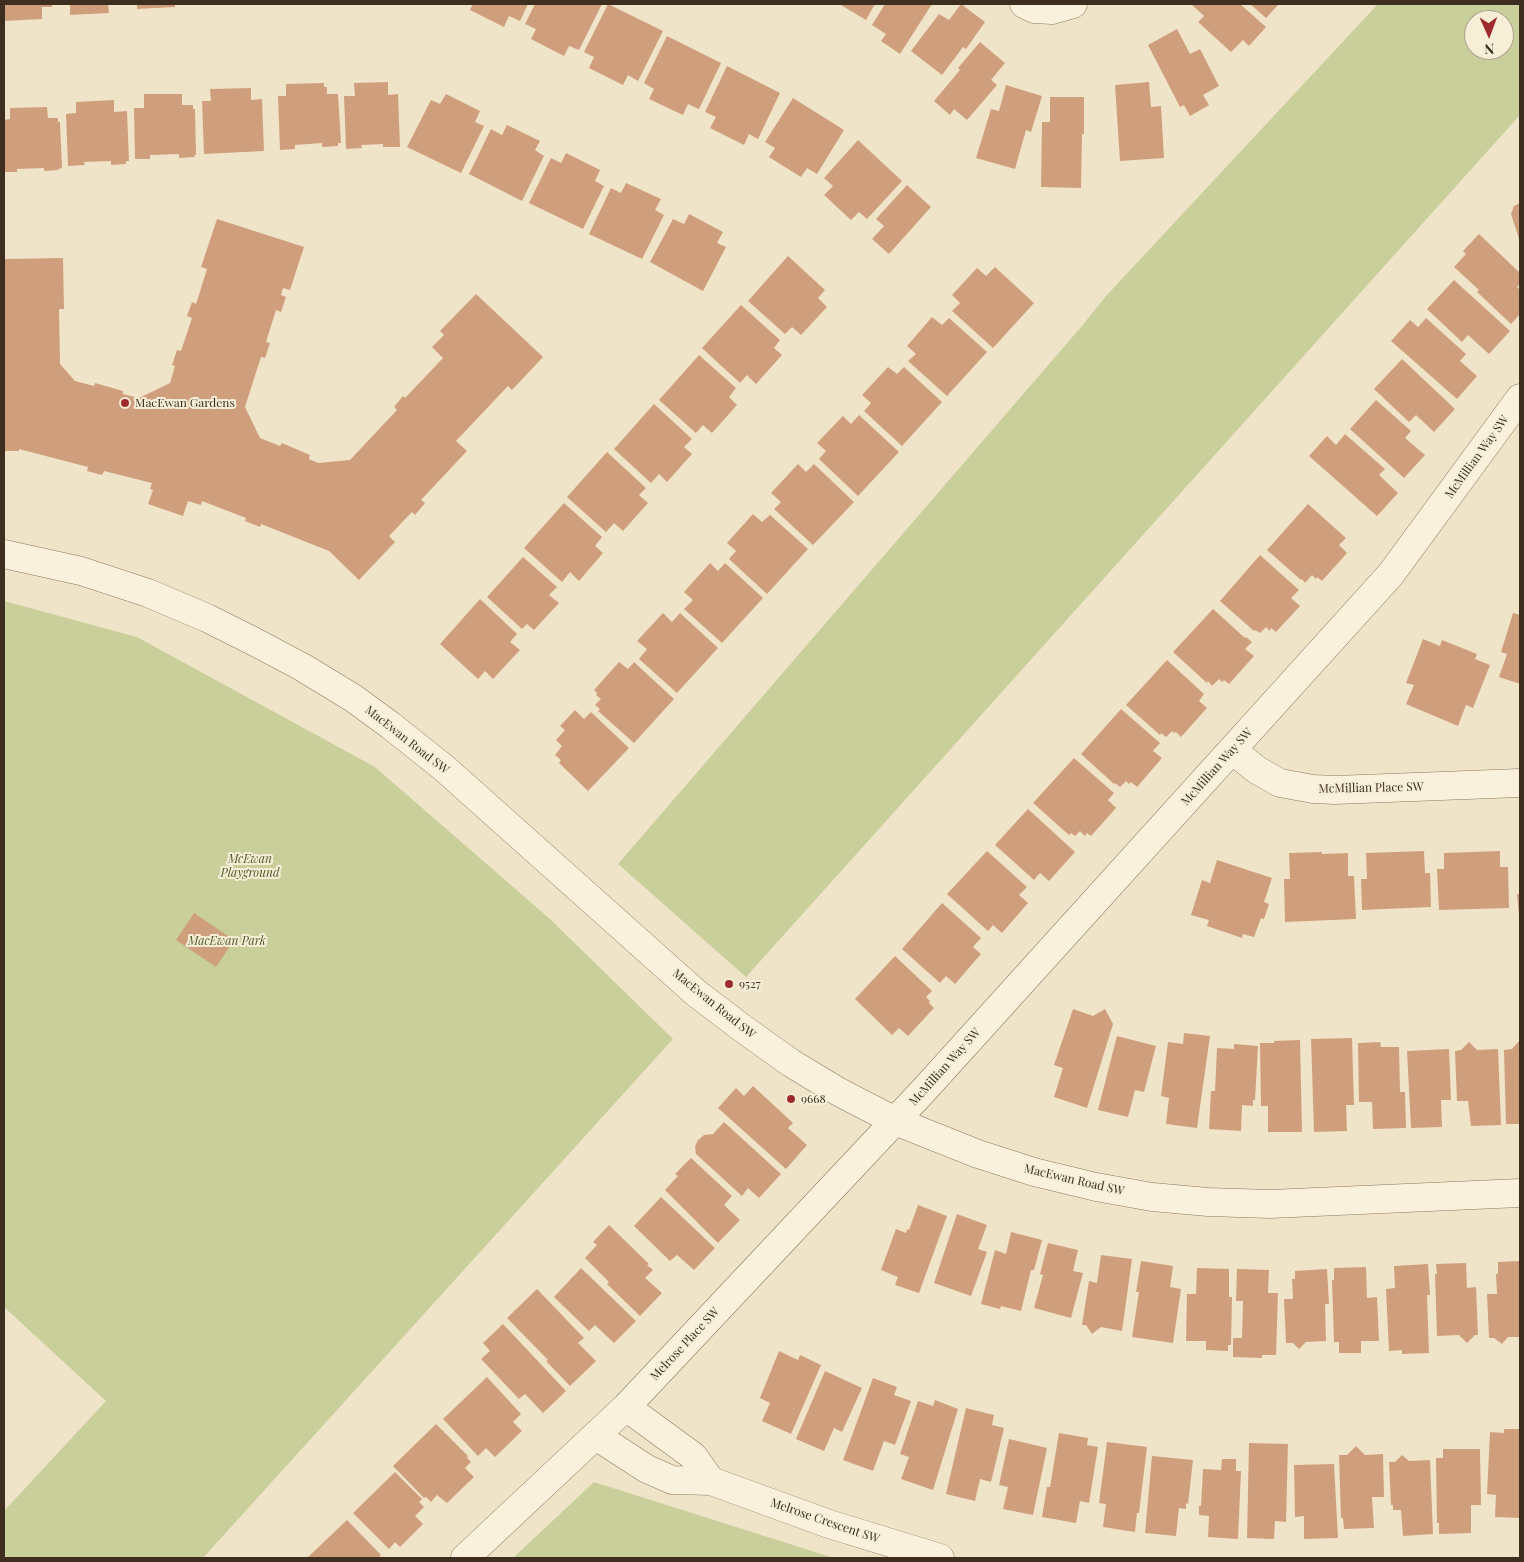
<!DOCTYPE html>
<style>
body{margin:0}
#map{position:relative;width:1524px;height:1562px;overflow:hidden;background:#f0e4c8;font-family:"Playfair Display",serif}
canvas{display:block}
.frame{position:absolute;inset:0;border:5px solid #3d2e20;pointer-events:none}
.north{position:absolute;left:1464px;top:10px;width:50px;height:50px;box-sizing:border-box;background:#f7eed8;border:1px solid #ada18e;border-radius:50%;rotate:178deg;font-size:14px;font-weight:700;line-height:20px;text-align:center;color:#3d2e20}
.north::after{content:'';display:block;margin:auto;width:18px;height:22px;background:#9e2a2b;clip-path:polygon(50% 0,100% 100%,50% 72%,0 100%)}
</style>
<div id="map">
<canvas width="1524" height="1562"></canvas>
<div class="frame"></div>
<div class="north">N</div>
</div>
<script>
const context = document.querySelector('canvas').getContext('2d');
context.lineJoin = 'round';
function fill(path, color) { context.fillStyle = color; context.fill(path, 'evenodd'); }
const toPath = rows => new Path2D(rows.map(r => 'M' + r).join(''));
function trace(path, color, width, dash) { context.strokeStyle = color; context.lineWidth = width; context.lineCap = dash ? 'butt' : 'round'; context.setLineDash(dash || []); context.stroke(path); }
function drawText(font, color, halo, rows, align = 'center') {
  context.font = font + ' "Playfair Display",serif'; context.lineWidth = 4; context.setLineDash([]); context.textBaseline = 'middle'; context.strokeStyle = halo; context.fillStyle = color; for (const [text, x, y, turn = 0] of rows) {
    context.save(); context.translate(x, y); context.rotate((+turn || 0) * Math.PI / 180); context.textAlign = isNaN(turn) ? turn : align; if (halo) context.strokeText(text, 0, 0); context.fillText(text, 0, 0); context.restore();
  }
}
fill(toPath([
 [1378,4,1520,4,1520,115,746,977,618,864,1081,327,1106,296],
 [1474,20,1504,20,1504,50,1474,50],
 [4,601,137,637,375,767,550,919,673,1039,203,1558,4,1558,4,1511,106,1401,4,1307],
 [594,1482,834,1558,513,1558]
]), '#c9cf9b');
fill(toPath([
 [4,4,52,4,52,7,42,7,42,19,4,21],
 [70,4,108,4,109,13,70,15],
 [137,4,175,4,175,7,137,9],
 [473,4,528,4,520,21,509,16,504,27,470,10],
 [535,4,602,4,579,50,569,46,564,56,531,39,536,29,525,24],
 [608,4,663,31,638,81,628,75,623,85,589,68,594,57,584,52],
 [839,4,875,4,866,20],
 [885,4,932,4,900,54,881,41,886,34,872,25],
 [961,4,985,22,966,49,963,47,942,75,911,51,939,14,949,20],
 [1191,4,1240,4,1266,27,1249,46,1243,40,1231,52,1198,22,1204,16],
 [1250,4,1279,4,1266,18],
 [1177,29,1190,54,1200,49,1219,86,1203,95,1209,105,1190,116,1184,105,1180,107,1148,45],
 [667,36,721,63,699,109,688,104,683,115,649,99,654,89,644,83],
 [980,42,1005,63,991,80,997,85,967,120,954,109,950,115,934,101,960,70,958,68],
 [727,66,780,93,758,139,749,134,744,145,710,128,716,117,705,112],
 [388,82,388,95,398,94,400,147,383,147,383,144,361,145,362,148,346,149,344,96,355,96,354,83],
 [1149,82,1151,107,1161,106,1164,158,1120,161,1115,85],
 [324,83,324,87,327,87,327,94,338,94,341,143,338,143,338,146,322,147,322,143,295,145,295,149,280,150,278,96,286,96,286,84],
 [1006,85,1042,96,1031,132,1026,130,1015,169,976,158,991,109,999,111],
 [251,88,251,100,262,99,264,151,204,154,202,101,211,101,210,89],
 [144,94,182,94,182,105,193,105,193,109,195,109,196,155,194,155,195,157,179,158,179,154,150,155,150,159,135,159,134,108,144,108],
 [446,94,480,111,475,122,484,126,461,173,407,147,431,100,440,104],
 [1050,97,1084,97,1084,134,1082,134,1081,188,1041,187,1042,122,1050,122],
 [793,98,844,130,817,174,807,168,801,177,769,157,775,148,765,142],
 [114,100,114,112,127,111,129,161,126,161,126,164,111,165,111,161,84,162,85,165,68,166,66,114,76,113,76,102],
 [47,107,48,118,58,118,58,122,60,122,62,168,58,169,59,170,44,171,44,168,17,169,17,172,4,172,4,120,10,119,10,108],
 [507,125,540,141,535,150,544,156,522,201,469,174,491,129,502,135],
 [858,140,902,181,867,219,859,212,851,220,824,195,833,186,824,178],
 [566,153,600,170,595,181,604,186,583,229,529,203,551,158,561,163],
 [626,183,661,199,655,210,664,215,642,259,589,234,611,188,621,193],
 [907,185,931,207,889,254,872,239,884,226,876,219],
 [1520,203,1520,242,1511,214,1514,206],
 [689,214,723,232,717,243,726,247,703,291,650,262,673,219,684,224],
 [217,219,304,247,290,290,283,288,281,295,286,297,281,312,276,310,266,342,270,343,265,358,261,357,245,407,260,438,280,446,282,443,310,455,309,459,318,463,350,460,397,410,394,407,403,396,405,398,443,358,432,347,444,335,440,331,476,294,543,357,512,390,508,386,456,441,467,451,421,500,425,503,415,515,412,512,389,536,395,542,359,580,329,551,261,524,260,527,245,521,246,518,202,501,201,505,188,501,183,516,148,504,153,490,150,489,152,483,104,471,102,475,87,471,88,467,19,449,19,451,4,451,4,259,63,258,64,309,59,309,60,364,75,381,94,386,95,383,123,391,123,394,139,398,170,383,175,366,172,365,177,350,181,351,192,318,187,316,192,302,196,304,207,269,201,267],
 [1479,234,1520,273,1520,284,1517,287,1520,290,1520,314,1511,324,1477,292,1479,290,1454,267,1466,254,1463,251],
 [788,256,825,290,818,298,827,307,801,335,792,327,785,334,748,301],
 [995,267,1034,303,993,348,952,311,960,303,952,295,977,268,986,276],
 [1454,280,1510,331,1489,354,1468,335,1462,342,1427,309],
 [741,305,780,340,774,348,782,355,756,384,747,375,740,383,702,348],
 [932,317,942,325,949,318,987,352,947,396,908,361,916,354,907,346],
 [1426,318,1466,354,1460,361,1477,376,1457,399,1391,341,1410,320,1418,327],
 [699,355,736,388,729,397,737,405,712,433,703,425,696,433,659,400],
 [1402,359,1455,409,1434,432,1416,415,1409,422,1374,389],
 [888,367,897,374,904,367,942,402,902,446,864,411,871,403,862,395],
 [1376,400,1411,431,1405,438,1425,455,1404,478,1350,429],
 [654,404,692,439,684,447,692,454,667,482,659,474,651,483,614,449],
 [859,415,899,452,858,496,819,459,826,451,817,443,843,416,851,424],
 [1345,434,1385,469,1379,475,1398,493,1377,516,1309,456,1327,436,1336,445],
 [607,452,646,488,639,495,648,503,623,531,614,523,606,532,567,497],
 [798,464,806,472,814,464,854,502,813,545,774,509,781,502,771,493],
 [564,503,602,537,595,546,603,553,579,581,570,572,562,582,524,548],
 [1308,504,1346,538,1339,545,1347,553,1322,581,1317,577,1316,579,1312,575,1305,583,1302,579,1301,580,1267,550],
 [753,514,762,522,770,515,808,549,767,594,729,559,736,551,727,543],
 [1260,555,1299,590,1291,598,1300,606,1276,632,1271,628,1270,631,1266,627,1260,633,1255,630,1254,631,1220,601],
 [523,557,557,587,549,595,559,603,534,630,527,624,522,629,487,597],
 [710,563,718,571,725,563,763,598,722,643,684,609,693,600,684,592],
 [480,599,517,634,510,642,520,650,493,679,485,671,478,679,440,644],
 [1213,609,1245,638,1246,637,1252,642,1245,649,1254,656,1229,684,1224,680,1222,682,1219,679,1212,686,1208,681,1207,683,1173,652],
 [663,613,672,622,680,613,718,648,677,693,639,659,647,649,637,641],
 [1513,613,1520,615,1520,684,1499,677,1507,654,1501,652],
 [1423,639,1440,646,1442,640,1477,654,1475,659,1490,665,1473,708,1466,705,1458,726,1406,704,1414,685,1406,683],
 [1167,660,1204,694,1199,701,1207,708,1181,737,1176,732,1174,733,1172,731,1166,737,1161,733,1160,735,1126,705],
 [619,662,628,669,634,662,674,699,634,743,598,711,600,709,595,705,601,699,596,695,597,693,594,690],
 [1121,709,1160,743,1153,751,1162,758,1137,787,1131,782,1129,784,1126,781,1120,787,1115,783,1114,784,1081,754],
 [575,710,584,719,591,712,629,748,588,791,559,763,561,760,555,755,562,746,556,740,565,730,560,726],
 [1074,758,1114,793,1108,800,1116,808,1091,836,1087,833,1085,836,1080,831,1075,836,1071,833,1069,835,1033,803],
 [1028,809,1075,852,1049,881,1040,873,1034,880,995,845],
 [987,851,1027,887,1019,895,1028,903,1002,933,993,925,988,931,947,894],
 [1424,851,1425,873,1430,873,1431,907,1362,910,1361,879,1367,879,1366,853],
 [1500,851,1500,867,1508,867,1509,908,1439,910,1437,869,1444,869,1444,853],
 [1322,852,1322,854,1348,853,1348,876,1354,876,1356,919,1285,922,1284,879,1290,879,1289,853],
 [1217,860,1272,878,1264,902,1269,904,1264,919,1261,918,1254,937,1243,934,1242,938,1207,926,1209,920,1191,915,1202,880,1210,883],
 [1517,894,1520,894,1520,915,1519,915],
 [942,903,981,938,973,947,981,954,955,984,946,976,940,983,902,949],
 [194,913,234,940,216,967,176,940],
 [895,956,932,991,926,997,930,1001,929,1003,934,1008,908,1036,899,1028,892,1035,855,999],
 [1073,1009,1093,1016,1105,1009,1113,1024,1087,1108,1054,1097,1063,1068,1054,1065],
 [1184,1033,1210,1036,1197,1128,1166,1124,1169,1098,1161,1096,1168,1042,1183,1044],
 [1117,1036,1156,1046,1144,1092,1135,1090,1128,1117,1098,1110],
 [1352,1038,1354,1105,1346,1105,1347,1131,1314,1132,1311,1039],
 [1300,1040,1302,1132,1268,1132,1268,1106,1261,1106,1260,1043,1274,1043,1274,1041],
 [1520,1040,1520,1124,1506,1124,1504,1050,1512,1049],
 [1380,1042,1381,1047,1399,1047,1400,1092,1405,1092,1406,1128,1373,1129,1372,1102,1359,1102,1358,1043],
 [1469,1042,1477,1050,1498,1049,1501,1125,1471,1126,1468,1101,1457,1101,1455,1051,1461,1050],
 [1234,1044,1258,1046,1255,1100,1253,1100,1253,1106,1242,1105,1241,1131,1209,1129,1211,1091,1215,1091,1217,1048,1234,1049],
 [1449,1049,1451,1100,1441,1100,1442,1127,1411,1128,1407,1051],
 [753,1086,793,1123,788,1128,807,1145,786,1169,718,1108,736,1088,744,1096],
 [724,1122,781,1174,759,1198,748,1188,742,1196,696,1154,695,1146,698,1140,704,1135,713,1134],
 [691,1158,732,1196,724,1205,740,1220,718,1243,665,1190,678,1176,675,1174],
 [661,1197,715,1248,694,1270,677,1255,670,1261,634,1226],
 [918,1205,947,1216,919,1293,895,1285,898,1277,881,1270,896,1229,906,1233,907,1229,909,1230],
 [957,1214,987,1225,978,1249,987,1252,971,1296,934,1283],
 [609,1225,649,1264,647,1265,653,1270,645,1278,662,1293,640,1316,607,1284,609,1282,585,1258,597,1245,593,1242],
 [1011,1232,1042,1240,1034,1270,1031,1270,1021,1311,1001,1306,1000,1309,981,1304,995,1250,1006,1254],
 [1048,1243,1078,1250,1073,1271,1083,1273,1071,1318,1034,1308,1043,1275,1040,1274],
 [1101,1255,1132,1259,1122,1331,1101,1327,1092,1334,1086,1325,1082,1325,1089,1281,1097,1283],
 [1141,1261,1173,1266,1170,1287,1181,1289,1173,1343,1132,1337,1139,1292,1136,1292],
 [1520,1261,1520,1337,1508,1337,1502,1344,1494,1338,1489,1338,1487,1294,1497,1294,1496,1274,1498,1274,1498,1262],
 [1466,1263,1467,1288,1476,1287,1478,1335,1475,1335,1467,1343,1459,1335,1437,1336,1435,1274,1437,1274,1436,1264],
 [1428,1264,1430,1295,1427,1295,1429,1353,1402,1354,1402,1350,1389,1351,1386,1289,1395,1288,1394,1266],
 [1366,1267,1367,1298,1377,1297,1379,1341,1361,1341,1361,1353,1339,1353,1339,1342,1334,1342,1332,1280,1334,1280,1334,1268],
 [581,1268,636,1321,614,1343,595,1325,589,1331,554,1297],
 [1197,1268,1229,1269,1229,1297,1232,1297,1231,1345,1228,1345,1228,1351,1206,1350,1206,1341,1186,1341,1187,1294,1196,1294],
 [1237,1269,1269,1270,1268,1293,1278,1293,1276,1355,1262,1355,1262,1358,1233,1357,1233,1338,1242,1338,1243,1301,1236,1301],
 [1327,1269,1329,1304,1325,1304,1326,1341,1306,1342,1299,1349,1293,1343,1286,1343,1284,1299,1293,1299,1292,1279,1295,1279,1295,1271],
 [537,1289,584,1338,578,1343,596,1361,570,1386,546,1361,548,1360,507,1318],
 [503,1324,566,1391,543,1413,525,1394,519,1399,481,1359,490,1351,483,1343],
 [779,1351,798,1360,800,1355,821,1365,791,1434,762,1421,770,1403,760,1398],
 [825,1371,862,1388,842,1432,834,1428,824,1451,796,1439],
 [487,1377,521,1414,513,1422,522,1431,495,1457,486,1448,478,1456,443,1419],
 [873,1378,897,1387,894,1395,911,1401,895,1445,884,1441,873,1471,843,1460],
 [935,1400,958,1409,933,1490,901,1479,909,1457,900,1454,918,1401,933,1406],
 [966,1408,994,1415,992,1425,1004,1428,991,1482,980,1479,975,1501,946,1494],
 [436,1424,468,1456,467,1458,471,1462,465,1468,474,1477,447,1503,437,1495,431,1502,426,1497,424,1498,393,1466],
 [1504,1429,1520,1429,1520,1518,1495,1517,1496,1495,1487,1494,1490,1432,1504,1433],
 [1059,1433,1088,1438,1087,1445,1098,1447,1089,1503,1080,1501,1076,1523,1042,1517,1047,1487,1050,1487],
 [1009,1439,1047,1448,1033,1515,1003,1509,1008,1487,999,1485],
 [1107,1442,1147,1447,1139,1513,1137,1513,1135,1532,1103,1527,1106,1504,1099,1503],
 [1249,1443,1288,1444,1286,1522,1275,1521,1274,1539,1247,1538],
 [1356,1446,1365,1455,1383,1454,1384,1497,1372,1497,1374,1528,1344,1529,1343,1518,1341,1518,1339,1455,1347,1455],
 [1443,1449,1480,1449,1481,1505,1471,1505,1471,1533,1439,1534,1439,1523,1437,1523,1436,1458,1443,1458],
 [1402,1455,1409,1461,1430,1460,1433,1534,1403,1536,1401,1510,1393,1510,1393,1505,1391,1505,1389,1462,1395,1462],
 [1152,1456,1193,1460,1188,1504,1186,1503,1186,1509,1179,1508,1176,1536,1145,1533],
 [1222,1459,1236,1459,1236,1471,1241,1471,1238,1539,1208,1537,1209,1516,1199,1515,1199,1506,1201,1506,1203,1469,1221,1470],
 [1334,1464,1338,1538,1304,1539,1304,1516,1295,1517,1294,1465],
 [395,1472,422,1499,419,1502,424,1507,415,1516,423,1524,400,1547,395,1542,389,1549,353,1513],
 [347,1520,381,1555,378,1558,307,1558]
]), '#cf9f7d');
const minor = toPath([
 [1024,4,1034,9,1052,10,1073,4],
 [4,554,81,571,148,593,207,618,253,641,302,667,353,698,390,725,444,768,696,993,742,1028,791,1063,839,1092,895,1121,978,1154,1034,1172,1096,1187,1152,1197,1208,1202,1270,1204,1520,1193],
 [1232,750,1257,770,1280,783,1313,789,1335,790,1520,783],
 [626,1407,693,1456,711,1481],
 [596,1436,647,1469,672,1480,711,1481,829,1524,940,1558],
 [465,1558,626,1407,925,1089,1391,574,1520,398]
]);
trace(minor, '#8d765c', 29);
trace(minor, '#faf1dc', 28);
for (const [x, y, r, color] of [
 [125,403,5,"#9e2a2b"],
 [729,984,5,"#9e2a2b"],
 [791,1099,5,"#9e2a2b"]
]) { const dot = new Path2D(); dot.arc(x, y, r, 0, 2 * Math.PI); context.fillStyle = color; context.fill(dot); trace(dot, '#f7eed8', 2); }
drawText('12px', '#3d2e20', '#f7eed8', [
 ["MacEwan Gardens",135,403],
 ["9527",739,984],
 ["9668",801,1099]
], 'left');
drawText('12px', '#3d2e20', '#f7eed8', [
 ["McMillian Way SW",1477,457,-54],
 ["MacEwan Road SW",407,740,38],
 ["McMillian Way SW",1217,767,-48],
 ["McMillian Place SW",1371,788,-1],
 ["MacEwan Road SW",714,1004,39],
 ["McMillian Way SW",945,1067,-48],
 ["MacEwan Road SW",1074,1180,13],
 ["Melrose Place SW",685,1344,-47],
 ["Melrose Crescent SW",825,1521,19]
]);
drawText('italic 12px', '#4d5a26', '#f7eed8', [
 ["McEwan",250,859],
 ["Playground",250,873],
 ["MacEwan Park",227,941]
]);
</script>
